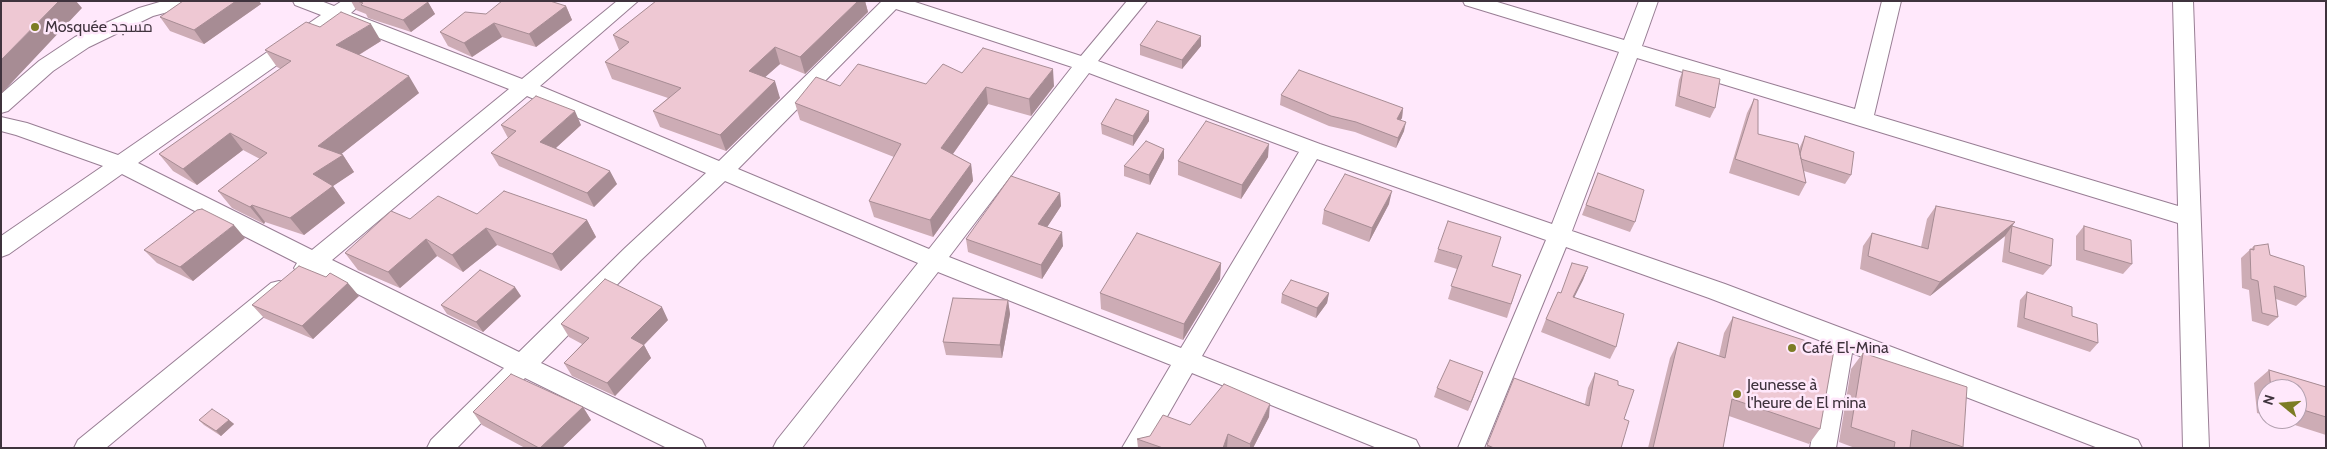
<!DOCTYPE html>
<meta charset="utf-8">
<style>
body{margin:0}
#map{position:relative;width:2327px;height:449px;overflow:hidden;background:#ffe8fb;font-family:Cabin,sans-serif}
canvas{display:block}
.frame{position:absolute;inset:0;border:2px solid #3f333d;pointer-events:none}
.north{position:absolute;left:2257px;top:379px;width:50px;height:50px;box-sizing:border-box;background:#ffe8fb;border:1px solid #b2a0af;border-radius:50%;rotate:287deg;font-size:14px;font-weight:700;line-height:20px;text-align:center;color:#3f333d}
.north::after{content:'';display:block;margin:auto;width:18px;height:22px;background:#7c7c24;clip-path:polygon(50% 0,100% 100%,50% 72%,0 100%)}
</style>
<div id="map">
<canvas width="2327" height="449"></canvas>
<div class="frame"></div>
<div class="north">N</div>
</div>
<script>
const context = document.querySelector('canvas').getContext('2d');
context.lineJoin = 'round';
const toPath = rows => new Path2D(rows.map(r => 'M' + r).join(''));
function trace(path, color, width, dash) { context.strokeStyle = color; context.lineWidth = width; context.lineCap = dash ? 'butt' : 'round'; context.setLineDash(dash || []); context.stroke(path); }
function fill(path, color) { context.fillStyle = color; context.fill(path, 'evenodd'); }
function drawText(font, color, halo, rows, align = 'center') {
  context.font = font + ' Cabin,Cairo,sans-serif'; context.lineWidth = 5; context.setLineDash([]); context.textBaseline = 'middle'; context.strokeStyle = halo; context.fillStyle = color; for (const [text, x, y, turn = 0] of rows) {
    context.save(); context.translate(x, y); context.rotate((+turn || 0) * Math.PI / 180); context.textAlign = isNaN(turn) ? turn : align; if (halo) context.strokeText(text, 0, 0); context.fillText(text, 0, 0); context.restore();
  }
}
const minor = toPath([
 [163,1,196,1,194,5,153,16,89,47,53,71,8,111,1,113,1,94,39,61,75,37,139,8,163,1],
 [293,1,321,1,334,6,342,1,364,1,351,13,522,79,617,1,638,1,540,86,719,161,882,1,912,1,1081,56,1127,1,1147,1,1098,61,1320,144,1552,224,1619,52,1465,5,1463,1,1494,1,1624,40,1639,1,1658,1,1642,46,1855,109,1882,1,1901,1,1874,115,2178,206,2173,1,2193,1,2209,448,2183,448,2178,223,1637,58,1572,231,1725,284,2138,440,2142,448,2098,448,1852,353,1836,448,1810,448,1829,344,1709,298,1566,247,1484,448,1458,448,1546,240,1317,159,1202,356,1416,440,1420,448,1377,448,1192,373,1149,448,1122,448,1171,365,938,272,802,448,773,448,777,440,918,263,725,181,641,260,541,363,702,440,706,448,667,448,525,378,457,448,427,448,431,440,504,368,316,273,306,277,298,274,294,268,297,263,122,174,9,254,1,257,1,236,103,166,16,135,1,131,1,117,27,123,118,155,321,15,295,5,293,1],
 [896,9,1072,67,929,249,738,169,896,9],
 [338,22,509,89,312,250,138,163,338,22],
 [1089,73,1299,152,1181,348,949,257,1089,73],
 [527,96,706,173,625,248,519,352,332,260,527,96],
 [279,281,287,283,291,290,287,297,106,448,74,448,78,440,271,283,279,281]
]);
trace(minor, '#987e94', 2);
fill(minor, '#fff');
fill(toPath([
 [183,1,259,1,261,4,204,44,170,31,160,17],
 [351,1,428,2,435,14,411,32,368,18,366,14,356,10],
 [656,1,865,1,868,12,805,74,780,64,765,77,780,98,726,151,660,127,653,111,668,98,612,79,605,62,619,50,613,35],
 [566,6,572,20,536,47,502,37,472,57,448,46,440,32,486,14],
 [320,27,381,41,359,55,419,93,341,154,343,155,354,172,333,186,345,203,304,235,265,222,264,224,232,208,218,191,260,159,243,150,197,185,173,171,159,154,281,69,277,67,265,50],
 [1140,45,1201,46,1182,69,1140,55],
 [1683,70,1715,108,1710,118,1675,106,1679,80],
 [962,73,1054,86,1031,116,988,104,953,154,971,164,973,181,933,237,874,217,869,201,894,157,800,120,795,103,840,86,926,84],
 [1281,95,1403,108,1402,118,1400,120,1404,131,1396,148,1355,132,1329,126,1280,105],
 [1754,99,1758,134,1799,149,1805,136,1851,175,1845,184,1804,171,1806,183,1799,196,1729,173,1747,113],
 [1149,111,1149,121,1133,146,1102,134,1101,124],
 [501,125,581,125,556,148,617,184,594,207,499,166,491,153,508,138],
 [1164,149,1164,158,1150,185,1124,176,1124,166],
 [1268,157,1241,199,1178,175,1178,161],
 [1598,173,1635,222,1630,232,1582,215],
 [1060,193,1061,206,1047,227,1063,246,1042,279,968,252,966,239],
 [1389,204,1369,242,1322,224,1324,210],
 [1936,206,2015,222,2012,226,2051,266,2043,275,2002,262,2005,236,1930,296,1860,269,1863,246,1872,233,1921,247,1927,219],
 [410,219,587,220,596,237,561,271,497,245,463,272,437,256,400,288,358,270,345,253],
 [2084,226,2132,264,2123,274,2076,260,2076,236],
 [245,238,193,281,157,263,144,250],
 [2254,246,2270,255,2306,297,2296,306,2276,299,2278,317,2268,326,2252,321,2249,290,2242,288,2241,258],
 [1438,249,1521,275,1507,318,1448,299,1457,269,1434,262],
 [1221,263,1220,279,1183,340,1101,309,1100,293],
 [1588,267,1583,280,1574,297,1616,347,1610,359,1541,332,1546,319,1560,293],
 [326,277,359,296,313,339,264,318,252,305],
 [2027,292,2072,316,2098,343,2090,352,2017,327,2020,300],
 [1329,293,1327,303,1316,318,1281,303,1282,294],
 [521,296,483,332,447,314,441,305],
 [1008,300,1010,314,1002,358,946,355,943,342],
 [1733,317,1820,429,1809,444,1729,416,1723,448,1648,448,1670,358,1678,342,1719,356,1724,333],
 [668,320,644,345,651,358,615,396,572,376,564,363,582,344,569,337,561,324],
 [1863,353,1963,447,1963,448,1855,448,1839,442,1851,369],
 [2269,370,2326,387,2326,435,2276,419,2297,419,2297,389,2267,389,2267,416,2257,413,2254,383],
 [1483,372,1468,411,1434,397,1437,388],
 [1595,373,1618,385,1624,419,1621,448,1486,448,1514,378,1585,404,1588,388],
 [583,407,591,420,562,448,525,448,482,425,473,412],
 [1269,417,1253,448,1229,448,1227,447,1227,448,1138,448,1137,439,1150,436,1190,425],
 [199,420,229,420,234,424,221,436,204,425]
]), '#cdacb5');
fill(toPath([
 [59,1,76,1,82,8,1,94,1,60],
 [236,1,259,1,261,4,204,44,194,30],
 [858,1,865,1,868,12,805,74,800,57],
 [428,2,435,14,411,32,403,20],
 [566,6,572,20,536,47,529,34],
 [494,23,502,37,472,57,464,43],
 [371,24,381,41,347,62,336,45],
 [1201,36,1201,46,1182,69,1182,60],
 [775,47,780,64,754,87,749,71],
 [1053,69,1054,86,1031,116,1029,99],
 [409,76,419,93,330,163,318,146],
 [775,81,780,98,726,151,720,135],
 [986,87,988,104,945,165,941,148],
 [1403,108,1402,118,1395,129,1397,119],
 [575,111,581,125,548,155,540,142],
 [1149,111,1149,121,1133,146,1133,136],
 [1406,122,1404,131,1396,148,1398,138],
 [230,133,243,150,197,185,183,169],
 [1269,144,1268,157,1241,199,1242,185],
 [1164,149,1164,158,1150,185,1149,175],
 [343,155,354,172,333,186,345,203,304,235,290,218,313,174],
 [971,164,973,181,933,237,930,220],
 [610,171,617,184,594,207,587,193],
 [1392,191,1389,204,1369,242,1372,228],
 [1060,193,1061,206,1040,238,1038,224],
 [252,205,265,222,264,224,250,207],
 [587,220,596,237,561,271,552,254],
 [2015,222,2005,236,1930,296,1940,282],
 [234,225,245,238,193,281,180,267],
 [486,228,497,245,463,272,452,255],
 [1062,232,1063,246,1042,279,1041,265],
 [426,239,437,256,400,288,388,272],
 [1221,263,1220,279,1183,340,1184,324],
 [1588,267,1583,280,1568,310,1573,297],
 [348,283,359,296,313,339,302,326],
 [515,287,521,296,483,332,476,322],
 [1329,293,1327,303,1316,318,1317,308],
 [1008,300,1010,314,1002,358,1000,345],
 [662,307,668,320,638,351,631,338],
 [644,345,651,358,615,396,607,383],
 [1483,372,1480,381,1468,411,1471,402],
 [1270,404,1269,417,1253,448,1250,448,1250,444],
 [583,407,591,420,562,448,540,448],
 [229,420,234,424,221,436,216,431],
 [1228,434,1227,448,1223,448]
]), '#a78c94');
const building = toPath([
 [1,1,59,1,1,60,1,1],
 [183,1,236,1,194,30,160,17,183,1],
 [357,1,426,1,428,2,403,20,361,5,363,3,357,1],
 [502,1,550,1,566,6,529,34,494,23,464,43,440,32,465,12,486,14,502,1],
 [656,1,858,1,800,57,775,47,749,71,775,81,720,135,653,111,681,88,605,62,629,42,613,35,656,1],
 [341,12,371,24,336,45,409,76,318,146,343,155,313,174,333,186,290,218,252,205,250,207,218,191,267,153,230,133,183,169,159,154,291,61,265,50,306,22,320,27,341,12],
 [1157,21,1201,36,1182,60,1140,45,1157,21],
 [983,48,1053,69,1029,99,986,87,941,148,971,164,930,220,869,201,901,144,795,103,816,77,840,86,858,64,926,84,943,64,962,73,983,48],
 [1299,70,1403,108,1397,119,1406,122,1398,138,1356,122,1331,116,1281,95,1299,70],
 [1683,70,1720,79,1715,108,1679,96,1683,70],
 [536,96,575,111,540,142,610,171,587,193,491,153,516,131,501,125,536,96],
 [1116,99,1149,111,1133,136,1101,124,1116,99],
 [1754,99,1758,100,1758,134,1798,144,1806,183,1735,159,1754,99],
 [1206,121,1269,144,1242,185,1178,161,1206,121],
 [1805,136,1854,152,1851,175,1801,159,1800,154,1805,136],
 [1146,141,1164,149,1149,175,1124,166,1146,141],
 [1598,173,1644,190,1635,222,1586,205,1598,173],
 [1345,174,1392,191,1372,228,1324,210,1345,174],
 [1011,176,1060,193,1038,224,1062,232,1041,265,966,239,1011,176],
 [504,191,587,220,552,254,486,228,452,255,426,239,388,272,345,253,391,211,410,219,438,196,477,214,504,191],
 [1936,206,2015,222,1940,282,1868,256,1872,233,1928,249,1936,206],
 [202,209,234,225,180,267,144,250,197,210,202,209],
 [1448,221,1501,237,1492,266,1521,275,1511,304,1451,286,1462,256,1438,249,1448,221],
 [2012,226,2053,239,2051,266,2009,252,2012,226],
 [2084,226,2131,240,2132,264,2084,250,2084,226],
 [1137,233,1221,263,1184,324,1100,293,1137,233],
 [2268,244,2270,255,2304,266,2306,297,2274,286,2278,317,2262,313,2258,281,2251,279,2250,249,2254,250,2254,246,2268,244],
 [1572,263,1588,267,1573,297,1624,314,1616,347,1546,319,1558,292,1561,293,1572,263],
 [299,266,326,277,330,273,348,283,302,326,252,305,299,266],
 [480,270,515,287,476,322,441,305,480,270],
 [605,279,662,307,631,338,644,345,607,383,564,363,589,338,561,324,605,279],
 [1291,280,1329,293,1317,308,1282,294,1291,280],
 [2027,292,2072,307,2072,316,2097,324,2098,343,2024,318,2027,292],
 [953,298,1008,300,1000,345,943,342,953,298],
 [1733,317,1834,350,1820,429,1732,399,1723,448,1653,448,1678,342,1725,358,1733,317],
 [1863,353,1967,387,1963,447,1912,430,1910,448,1894,448,1895,442,1851,427,1863,353],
 [1450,360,1483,372,1471,402,1437,388,1450,360],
 [2269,370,2326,387,2326,417,2297,408,2297,389,2271,389,2269,370],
 [1595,373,1618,381,1618,385,1634,390,1624,419,1629,421,1621,448,1494,448,1487,445,1514,378,1589,406,1595,373],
 [511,374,583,407,540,448,539,448,473,412,511,374],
 [1224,384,1270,404,1250,444,1228,434,1223,448,1163,448,1137,439,1150,436,1163,415,1190,425,1224,384],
 [212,409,229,420,216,431,199,420,212,409]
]);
fill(building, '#eec8d3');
trace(building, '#a78c94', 1);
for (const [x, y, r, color] of [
 [35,27,5,"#7c7c24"],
 [1792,348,5,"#7c7c24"],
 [1737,394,5,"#7c7c24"]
]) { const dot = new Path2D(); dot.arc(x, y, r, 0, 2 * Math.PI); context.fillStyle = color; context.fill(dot); trace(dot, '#ffe8fb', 2); }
drawText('16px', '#3f333d', '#ffe8fb', [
 ["Mosquée مسجد",45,27],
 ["Café El-Mina",1802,348],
 ["Jeunesse à",1747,385],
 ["l'heure de El mina",1747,403]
], 'left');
</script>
